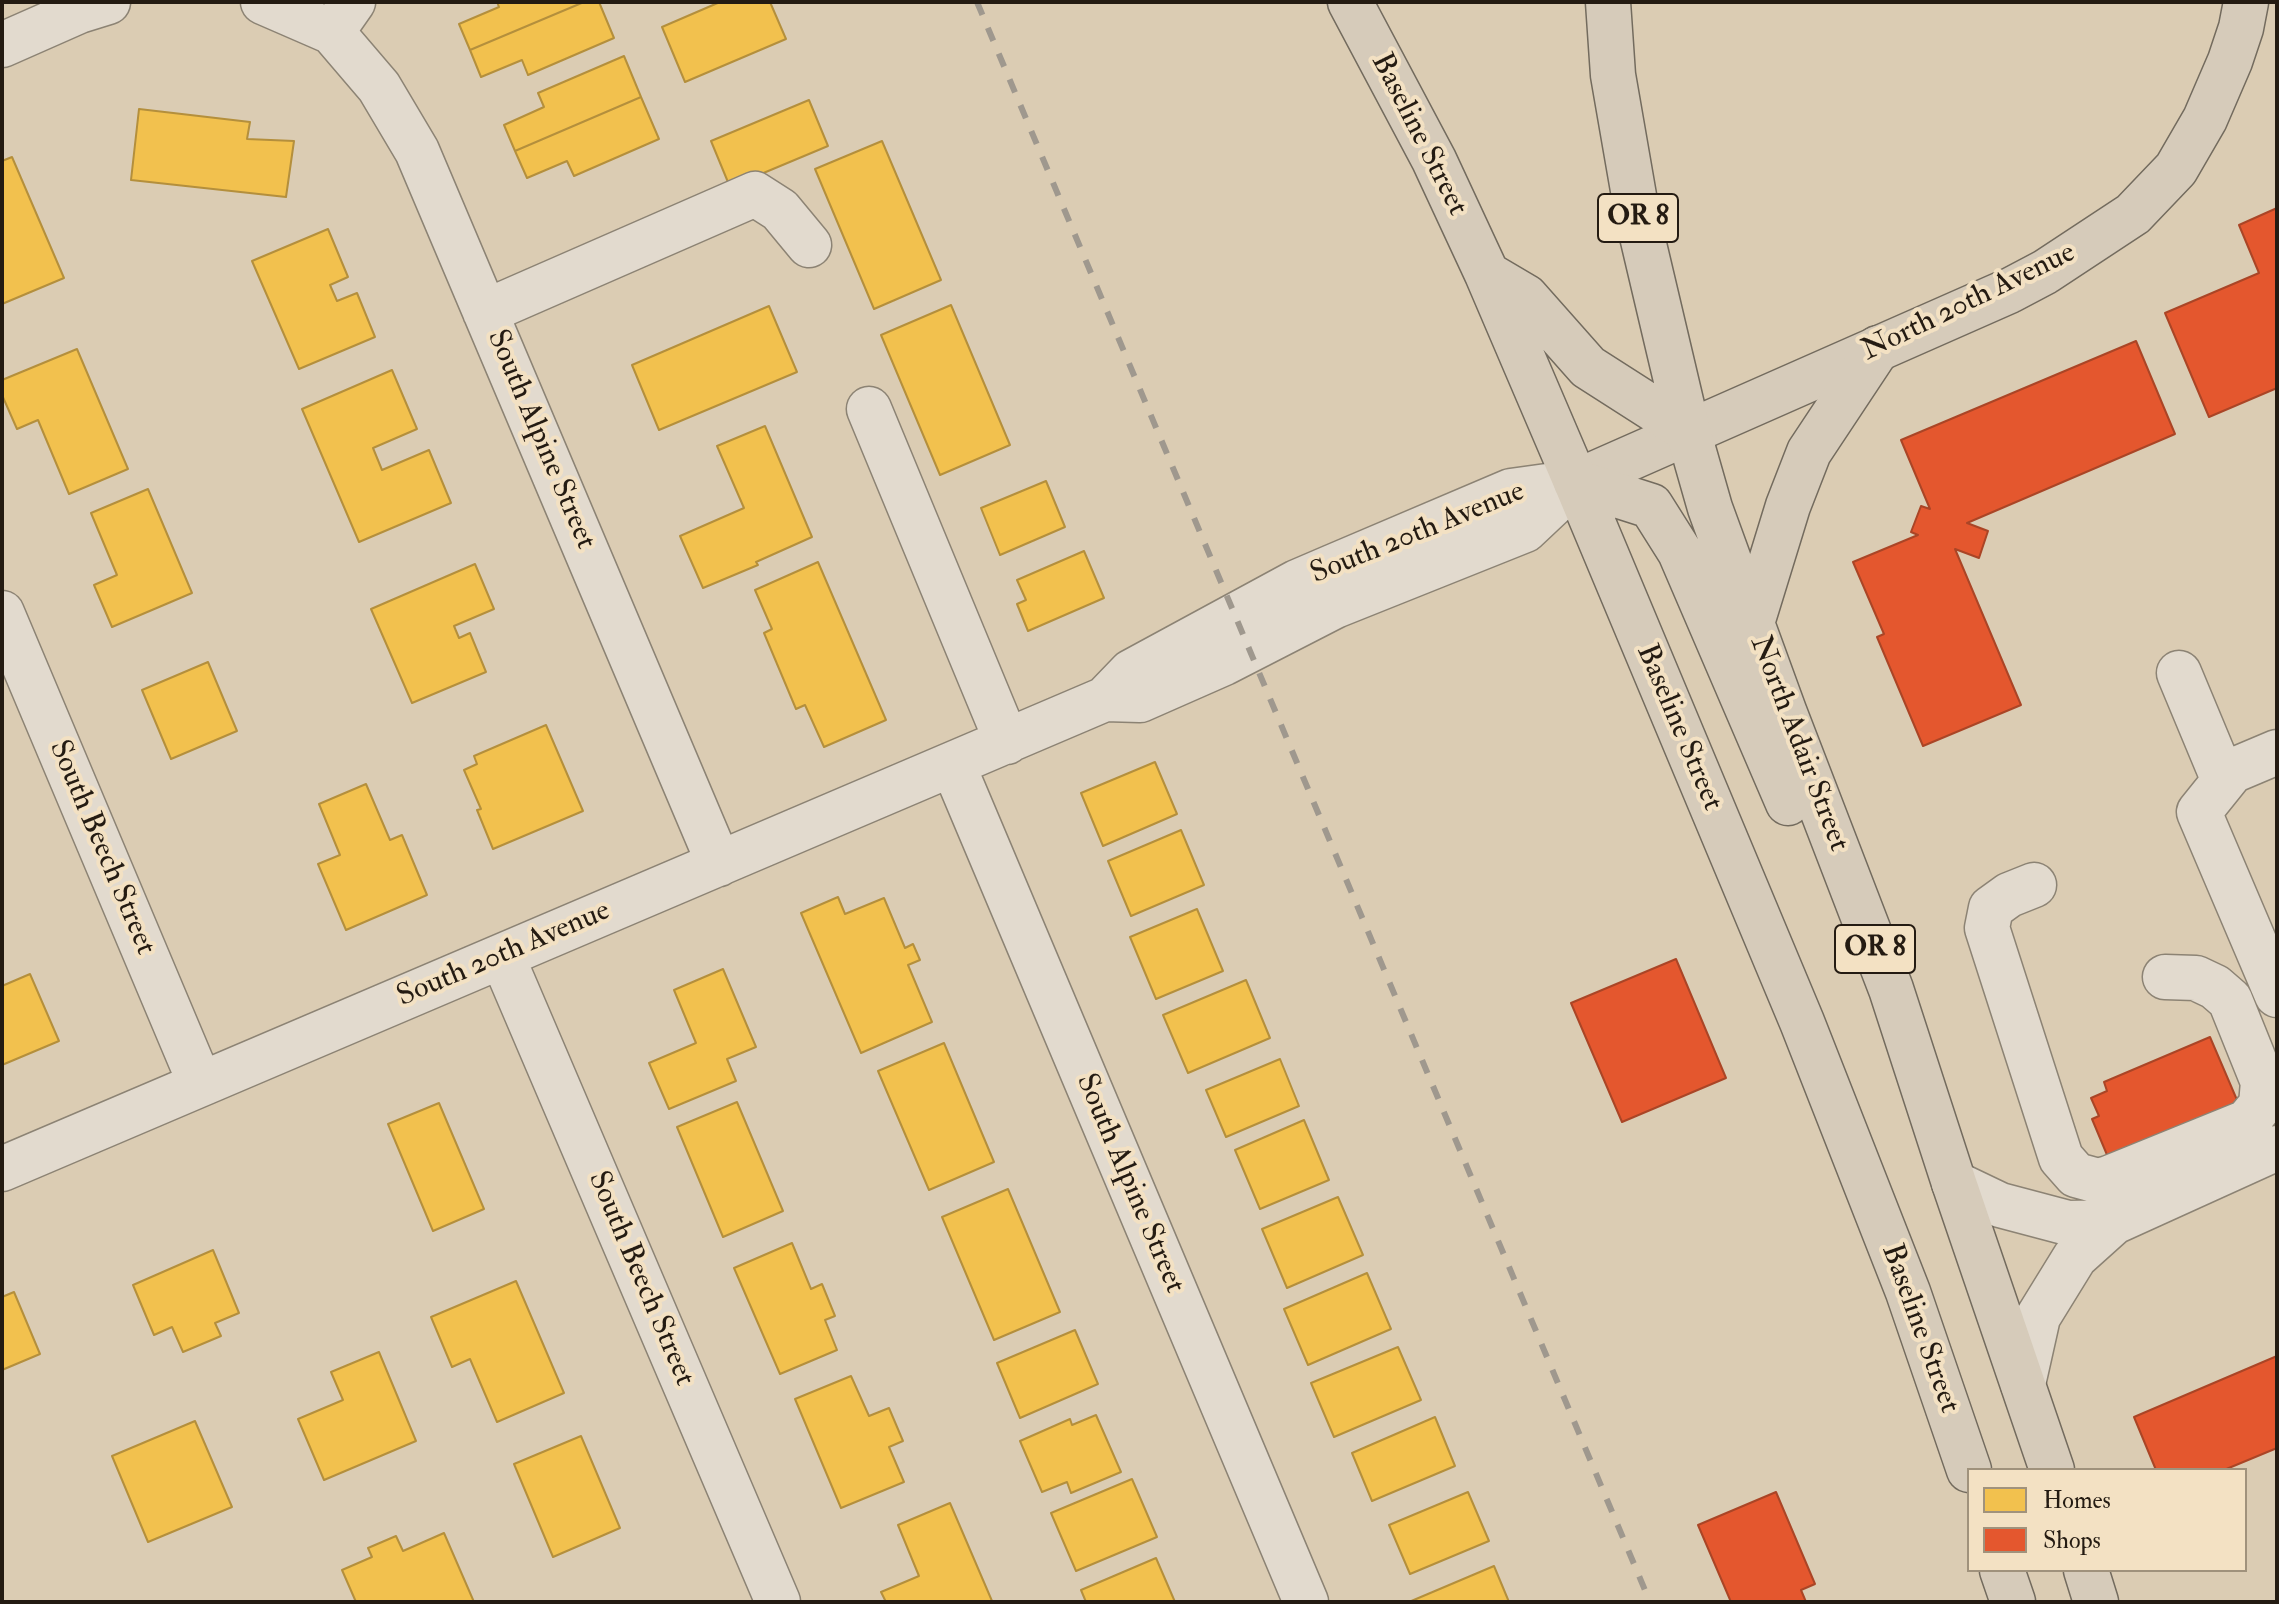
<!DOCTYPE html>
<style>
body{margin:0}
#map{position:relative;width:2279px;height:1604px;overflow:hidden;background:#dbccb3;font-family:"IM FELL Double Pica",serif}
canvas{display:block}
.frame{position:absolute;inset:0;border:4px solid #241b12;pointer-events:none}
.legend{position:absolute;left:1967px;top:1468px;width:280px;height:104px;box-sizing:border-box;background:#f3e1c3;border:2px solid #a0927c;margin:0;padding:10px 14px;list-style:none;font-size:24px;color:#241b12}
.legend li{display:flex;align-items:center;gap:16px;height:40px}
.legend b{width:40px;border:2px solid #a0927c}
</style>
<div id="map">
<canvas width="2279" height="1604"></canvas>
<div class="frame"></div>
<ul class="legend">
<li><b style="height:22px;background:#f2c14e"></b>Homes</li>
<li><b style="height:22px;background:#e4572e"></b>Shops</li>
</ul>
</div>
<script>
const context = document.querySelector('canvas').getContext('2d');
context.lineJoin = 'round';
function fill(path, color) { context.fillStyle = color; context.fill(path, 'evenodd'); }
const toPath = rows => new Path2D(rows.map(r => 'M' + r).join(''));
function trace(path, color, width, dash) { context.strokeStyle = color; context.lineWidth = width; context.lineCap = dash ? 'butt' : 'round'; context.setLineDash(dash || []); context.stroke(path); }
function drawText(font, color, halo, rows, align = 'center') {
  context.font = font + ' "IM FELL Double Pica",serif'; context.lineWidth = 8; context.setLineDash([]); context.textBaseline = 'middle'; context.strokeStyle = halo; context.fillStyle = color; for (const [text, x, y, turn = 0] of rows) {
    context.save(); context.translate(x, y); context.rotate((+turn || 0) * Math.PI / 180); context.textAlign = isNaN(turn) ? turn : align; if (halo) context.strokeText(text, 0, 0); context.fillText(text, 0, 0); context.restore();
  }
}
const homes = toPath([
 [497,2,584,2,470,50,459,24,499,7,497,2],
 [584,2,599,2,614,38,528,75,522,60,481,77,470,50,584,2],
 [720,2,770,2,786,39,685,82,662,27,720,2],
 [624,56,641,97,515,151,504,125,544,107,538,93,624,56],
 [641,97,659,139,574,176,567,161,527,178,515,151,641,97],
 [809,100,828,146,730,187,711,141,809,100],
 [139,109,250,122,247,139,294,141,286,197,131,180,139,109],
 [882,141,941,280,874,309,815,169,882,141],
 [12,157,64,278,2,304,2,161,12,157],
 [328,229,348,277,330,285,337,301,357,293,375,337,299,369,252,261,328,229],
 [951,305,1010,445,940,475,881,335,951,305],
 [769,306,797,372,659,430,632,365,769,306],
 [77,349,128,469,69,494,38,420,17,429,2,395,2,380,77,349],
 [392,370,417,429,373,448,382,470,429,450,451,503,359,542,302,409,392,370],
 [765,426,812,537,756,562,758,565,703,588,680,536,744,508,717,446,765,426],
 [1046,481,1065,527,1000,555,981,508,1046,481],
 [148,489,192,593,112,627,94,585,117,575,91,513,148,489],
 [1084,551,1104,598,1028,631,1017,604,1026,600,1017,580,1084,551],
 [818,562,886,720,824,747,805,705,796,709,764,633,772,629,755,590,818,562],
 [475,564,494,609,454,626,459,638,470,633,486,672,412,703,371,609,475,564],
 [208,662,237,731,171,759,142,690,208,662],
 [546,725,583,811,493,849,477,810,481,809,464,770,477,764,474,756,546,725],
 [1155,762,1177,814,1103,846,1081,793,1155,762],
 [366,784,390,840,402,835,427,895,346,930,318,864,340,855,319,804,366,784],
 [1181,830,1204,885,1131,916,1108,861,1181,830],
 [838,897,845,914,884,898,905,948,913,944,920,960,908,965,932,1022,861,1053,801,913,838,897],
 [1197,909,1223,971,1156,999,1130,937,1197,909],
 [723,969,756,1047,727,1059,736,1081,669,1109,649,1063,696,1043,674,990,723,969],
 [30,974,59,1041,2,1065,2,986,30,974],
 [1246,980,1270,1038,1188,1073,1163,1015,1246,980],
 [944,1043,994,1162,929,1190,878,1071,944,1043],
 [1280,1059,1299,1106,1226,1137,1206,1090,1280,1059],
 [737,1102,783,1211,723,1237,677,1127,737,1102],
 [439,1103,484,1209,433,1231,388,1124,439,1103],
 [1304,1120,1329,1180,1260,1209,1235,1150,1304,1120],
 [1008,1189,1060,1312,994,1340,942,1217,1008,1189],
 [1338,1197,1363,1255,1287,1288,1262,1229,1338,1197],
 [792,1243,811,1289,822,1284,835,1316,825,1320,837,1350,780,1374,734,1268,792,1243],
 [213,1250,239,1313,215,1323,221,1336,183,1352,172,1327,154,1335,133,1285,213,1250],
 [1367,1273,1391,1329,1308,1365,1284,1309,1367,1273],
 [516,1281,564,1393,497,1422,470,1359,452,1367,431,1317,516,1281],
 [14,1292,40,1354,2,1370,2,1297,14,1292],
 [1075,1330,1098,1384,1020,1418,997,1363,1075,1330],
 [1398,1347,1421,1400,1334,1437,1311,1383,1398,1347],
 [379,1352,416,1441,324,1480,298,1419,343,1400,331,1372,379,1352],
 [851,1376,869,1416,889,1408,903,1441,889,1447,904,1482,841,1508,795,1399,851,1376],
 [1096,1415,1121,1472,1071,1493,1067,1482,1042,1492,1020,1441,1070,1419,1072,1425,1096,1415],
 [1435,1417,1455,1466,1372,1501,1352,1453,1435,1417],
 [195,1421,232,1507,148,1542,112,1456,195,1421],
 [581,1436,620,1528,553,1557,514,1464,581,1436],
 [1132,1479,1157,1537,1076,1571,1051,1513,1132,1479],
 [1468,1492,1489,1541,1410,1574,1389,1525,1468,1492],
 [950,1503,992,1601,886,1602,881,1592,919,1576,898,1525,950,1503],
 [444,1533,474,1602,356,1602,342,1570,372,1557,368,1548,396,1536,403,1551,444,1533],
 [1156,1558,1175,1602,1086,1602,1081,1590,1156,1558],
 [1494,1566,1509,1602,1409,1602,1494,1566]
]);
fill(homes, '#f2c14e');
trace(homes, '#b48f3c', 2);
const shops = toPath([
 [2277,208,2277,388,2209,417,2165,313,2259,273,2239,225,2277,208],
 [2136,341,2175,434,1967,523,1988,531,1979,558,1955,549,2021,705,1923,746,1877,637,1884,634,1853,562,1918,535,1911,532,1921,506,1930,509,1901,440,2136,341],
 [1676,959,1726,1078,1622,1122,1571,1003,1676,959],
 [2210,1037,2240,1107,2110,1162,2092,1119,2099,1116,2091,1098,2107,1091,2104,1082,2210,1037],
 [2277,1356,2277,1448,2224,1470,2156,1470,2134,1417,2277,1356],
 [1776,1492,1815,1584,1801,1590,1806,1602,1731,1602,1698,1525,1776,1492]
]);
fill(shops, '#e4572e');
trace(shops, '#aa4526', 2);
const minor = toPath([
 [263,2,332,32,379,87,417,151,719,864],
 [332,32,353,2],
 [2,45,79,11,108,2],
 [485,312,755,194,780,210,809,245],
 [869,409,1007,742],
 [2,613,200,1083],
 [2179,673,2224,781],
 [1105,699,1140,700,1224,663,1335,606,1525,530,1576,482],
 [2277,752,2232,771,2199,812,2277,995],
 [953,765,1306,1602],
 [2034,885,2009,895,1991,908,1987,928,2061,1158,2076,1175,2098,1181,2109,1178,2247,1122,2261,1105,2263,1082,2230,1000,2215,987,2196,978,2165,977],
 [502,956,778,1602],
 [2,1169,1105,699,1131,672,1297,582,1332,567,1511,491,1576,482],
 [1954,1183,2000,1205,2068,1223,2114,1222],
 [2023,1384,2038,1317,2075,1257,2114,1222,2277,1148]
]);
const major = toPath([
 [1576,482,2009,291,2045,272,2133,214,2176,169,2205,119,2230,61,2241,28,2246,2]
]);
const highway = toPath([
 [1350,2,1434,160,1487,274,1576,482,1802,1022,1908,1292,1969,1470],
 [1608,2,1613,75,1638,219,1688,431,1710,508,1784,711,1891,989,1954,1183,2052,1470],
 [1487,274,1526,297,1588,367,1688,431],
 [1576,482,1651,506,1680,552,1788,803],
 [1752,623,1788,506,1809,452,1878,348],
 [2002,1570,2013,1602],
 [2086,1570,2096,1602]
]);
trace(minor, '#8c8374', 47);
trace(major, '#736b5e', 47);
trace(highway, '#736b5e', 47);
trace(minor, '#e2dace', 44);
trace(major, '#d6cbba', 44);
trace(highway, '#d6cbba', 44);
trace(toPath([
 [977,2,1650,1602]
]), '#9f988e', 6, [14, 14]);
for (const [x, y, w] of [
 [1638,218,80],
 [1875,949,80]
]) { const box = new Path2D(); box.roundRect(x - w / 2, y - 24, w, 48, 6); context.fillStyle = '#f3e1c3'; context.fill(box); trace(box, '#241b12', 2); }
drawText('bold 28px', '#241b12', null, [
 ["OR 8",1638,218],
 ["OR 8",1875,949]
]);
drawText('30px', '#241b12', '#f3e1c3', [
 ["Baseline Street",1418,135,63],
 ["North 20th Avenue",1969,303,-26],
 ["South Alpine Street",540,440,67],
 ["South 20th Avenue",1418,534,-22],
 ["Baseline Street",1678,728,67],
 ["North Adair Street",1798,744,69],
 ["South Beech Street",101,848,67],
 ["South 20th Avenue",504,955,-23],
 ["South Alpine Street",1129,1184,67],
 ["South Beech Street",640,1279,67],
 ["Baseline Street",1919,1329,70]
]);
</script>
